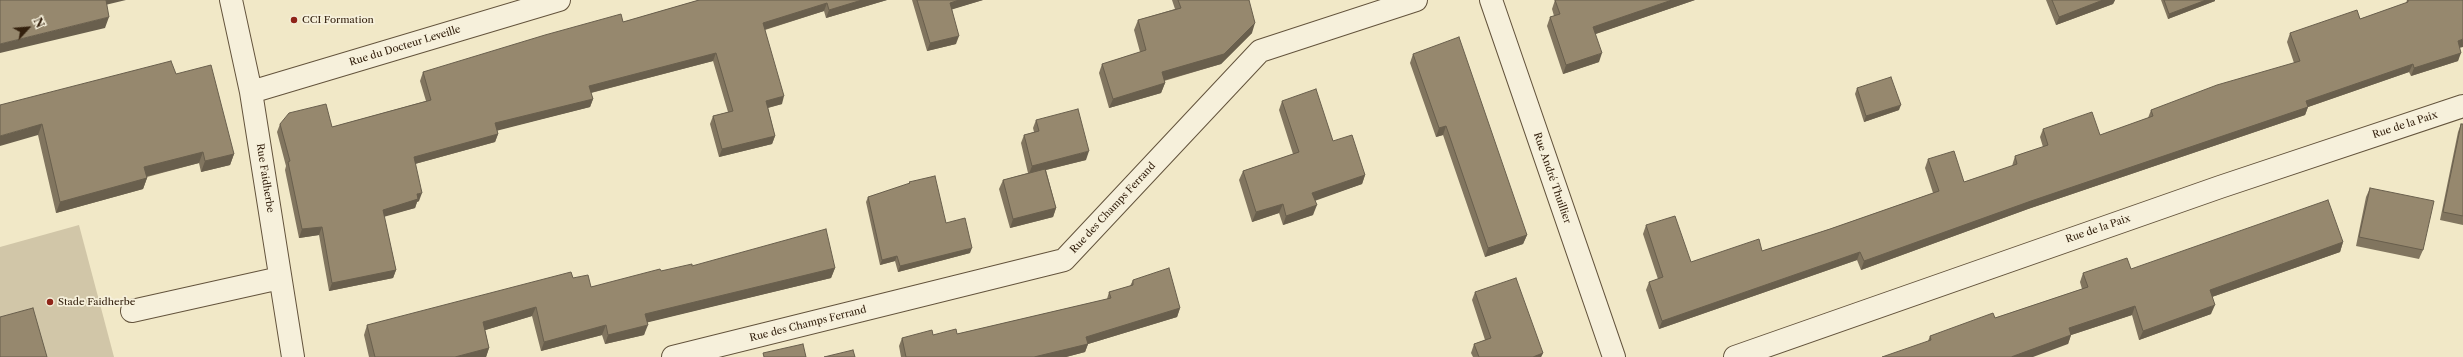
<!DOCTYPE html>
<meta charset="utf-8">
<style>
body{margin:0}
#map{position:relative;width:2463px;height:357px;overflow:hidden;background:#f1e8c7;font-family:"Libre Caslon Text",serif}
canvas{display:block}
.north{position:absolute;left:8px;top:8px;width:40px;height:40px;-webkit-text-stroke:3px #f6f0db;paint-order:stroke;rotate:64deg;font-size:11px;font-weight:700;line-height:16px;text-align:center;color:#34210e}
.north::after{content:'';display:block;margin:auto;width:14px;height:18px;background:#34210e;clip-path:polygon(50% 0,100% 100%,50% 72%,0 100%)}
</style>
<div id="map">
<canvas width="2463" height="357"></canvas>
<div class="north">N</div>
</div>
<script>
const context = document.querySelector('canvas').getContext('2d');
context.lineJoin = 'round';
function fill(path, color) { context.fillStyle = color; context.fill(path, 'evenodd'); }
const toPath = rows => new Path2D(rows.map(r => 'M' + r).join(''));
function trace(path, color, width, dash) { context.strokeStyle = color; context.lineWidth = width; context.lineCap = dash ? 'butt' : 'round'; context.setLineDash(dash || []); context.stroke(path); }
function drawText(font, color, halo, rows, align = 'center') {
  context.font = font + ' "Libre Caslon Text",serif'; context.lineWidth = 3.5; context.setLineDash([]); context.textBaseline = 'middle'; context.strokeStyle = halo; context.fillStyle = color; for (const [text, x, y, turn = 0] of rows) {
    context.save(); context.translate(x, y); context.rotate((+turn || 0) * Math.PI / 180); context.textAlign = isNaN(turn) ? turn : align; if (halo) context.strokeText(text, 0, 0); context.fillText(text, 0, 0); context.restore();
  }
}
fill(toPath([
 [79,225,114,357,0,357,0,247]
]), '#d1c6a8');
const minor = toPath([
 [231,0,251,92,293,357],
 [1491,0,1614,357],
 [251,92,559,0],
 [132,311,280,278],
 [673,357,1064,260,1260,51,1416,0],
 [1735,357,2220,187,2463,106]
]);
trace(minor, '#63533c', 24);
trace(minor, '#f6f0db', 22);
fill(toPath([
 [699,0,887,0,826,18,824,11,765,30,782,104,768,108,775,136,772,144,719,157,710,124,713,116,728,112,713,61,591,93,593,99,590,107,497,130,498,134,495,142,415,164,419,201,417,202,415,208,384,216,396,270,393,278,329,291,319,235,299,238,285,170,286,166,277,132,280,124,332,127,426,101,420,81,423,72,623,22],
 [912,0,983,0,952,9,956,44,927,51],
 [1172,0,1249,0,1252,33,1221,64,1164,81,1165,83,1161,93,1109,108,1099,73,1102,64,1140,52,1134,30,1138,20,1175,9],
 [1555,0,1695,0,1595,34,1599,62,1563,74,1547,26,1550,17,1554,16,1552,9],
 [2046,0,2115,0,2113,4,2056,25],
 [2161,0,2215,0,2215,1,2168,19],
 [2407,0,2463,0,2460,48,2458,61,2411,76,2409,72,2308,107,2305,115,2028,209,1861,270,1857,260,1659,329,1646,290,1649,282,1658,279,1643,234,1646,225,1691,262,1762,251,1830,229,1933,193,1925,168,1928,159,1964,182,2012,166,2015,156,2043,147,2040,137,2043,129,2100,135,2148,118,2151,110,2294,63,2287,42,2290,33,2360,19,2406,3],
 [1413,54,1527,235,1523,244,1485,257,1443,135,1436,137,1410,63],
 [176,74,234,154,230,165,201,172,199,163,147,177,147,178,143,189,56,213,38,135,0,105],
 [1857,88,1899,110,1864,122,1855,94],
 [1282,101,1333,141,1365,175,1362,184,1315,200,1313,215,1283,225,1279,213,1252,222,1239,180,1243,171,1293,154,1279,110],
 [1036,120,1086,160,1046,170,1056,208,1053,217,1010,228,999,189,1003,180,1028,173,1021,143,1024,135,1034,132,1033,128],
 [2461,124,2463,124,2463,225,2440,220,2458,132],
 [909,182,946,223,970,253,898,272,895,261,880,265,866,202,868,197,909,184],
 [2370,188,2423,250,2419,259,2356,246,2366,197],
 [2343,242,2340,252,2212,297,2211,314,2139,340,2132,315,2071,335,2068,344,1928,341,1930,336,1995,318,2082,289,2080,282,2083,273,2131,269],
 [692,266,835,268,831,278,647,322,644,335,605,344,602,335,541,351,532,316,485,330,489,348,486,357,369,357,364,335,367,325,573,278,591,287,661,271],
 [1133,280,1180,308,1177,317,1088,344,1085,352,1066,357,901,357,899,346,902,338,933,335,957,334,1107,299,1109,292,1130,286],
 [1475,292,1543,353,1541,357,1473,357,1471,353,1474,344,1485,340,1472,300]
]), '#81755f');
fill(toPath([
 [104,0,126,0,101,6],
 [862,0,887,0,826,18,829,10],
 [959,0,983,0,947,11,950,3],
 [1672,0,1695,0,1590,36,1593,27],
 [2103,0,2115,0,2113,4,2056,25,2059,17],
 [2206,0,2215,0,2215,1,2168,19,2169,14],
 [827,3,824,11,760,31,763,23],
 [109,17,105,28,0,53,0,44],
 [1255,23,1252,33,1221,64,1158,82,1162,72],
 [959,36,956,44,927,51,930,43],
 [2463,39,2463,47,2455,49,2458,41],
 [716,53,713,61,586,94,589,86],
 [1602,53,1599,62,1563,74,1566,65],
 [2461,53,2458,61,2411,76,2414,68],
 [2413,64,2409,72,2308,107,2305,115,2028,209,1861,270,1864,261,2306,101],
 [1165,83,1161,93,1109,108,1113,99],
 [784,96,782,104,763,109,766,101],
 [593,99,590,107,492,132,495,123],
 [1901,105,1899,110,1864,122,1866,116],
 [42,124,38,135,0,146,0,136],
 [1446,126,1443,135,1436,137,1439,128],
 [498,134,495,142,411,165,414,157],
 [775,136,772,144,719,157,722,149],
 [1089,151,1086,160,1029,174,1032,166],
 [203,152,199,163,140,178,144,167],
 [234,154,230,165,201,172,205,161],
 [1365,175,1362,184,1309,203,1312,193],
 [147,178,143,189,56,213,60,202],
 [422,193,419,201,417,202,415,208,380,218,383,210,417,194],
 [1283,204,1279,213,1252,222,1256,212],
 [1317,205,1313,215,1283,225,1286,216],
 [1056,208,1053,217,1010,228,1013,219],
 [322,227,319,235,299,238,302,229],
 [1527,235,1523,244,1485,257,1488,248],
 [2343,242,2340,252,2206,299,2210,290],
 [972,248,970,253,898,272,900,266],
 [1860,252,1857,260,1659,329,1662,321],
 [897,256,895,261,880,265,882,260],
 [835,268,831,278,641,324,645,314],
 [396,270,393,278,329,291,332,283],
 [2215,305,2211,314,2139,340,2143,331],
 [2135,306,2132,315,2071,335,2068,344,2033,357,2011,357,2069,328],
 [536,307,532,316,479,332,483,322],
 [1180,308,1177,317,1088,344,1085,352,1066,357,1034,357,1086,337],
 [606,325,602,335,541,351,544,342],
 [648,325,644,335,605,344,608,335],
 [489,348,486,357,455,357],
 [1543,353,1541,357,1533,357]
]), '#695f4d');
const building = toPath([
 [0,0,106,0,109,17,0,44,0,0],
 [699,0,862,0,829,10,827,3,763,23,784,96,766,101,775,136,722,149,713,116,733,111,716,53,589,86,593,99,495,123,498,134,414,157,422,193,417,194,418,199,383,210,396,270,332,283,322,227,302,229,288,162,290,161,280,124,289,113,326,104,332,127,431,100,423,72,545,35,621,14,623,22,699,0],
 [917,0,959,0,950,3,959,36,930,43,917,0],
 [1178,0,1249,0,1255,23,1224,54,1162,72,1165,83,1113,99,1102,64,1146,50,1138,20,1181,8,1178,0],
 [1555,0,1672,0,1593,27,1602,53,1566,65,1550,17,1560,14,1555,0],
 [2052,0,2103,0,2059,17,2052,0],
 [2164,0,2206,0,2169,14,2164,0],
 [2408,0,2463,0,2463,39,2458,41,2461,53,2414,68,2413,64,2306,101,2308,107,2031,201,1864,261,1860,252,1662,321,1649,282,1663,277,1646,225,1675,216,1691,262,1759,239,1762,251,1830,229,1939,191,1928,159,1954,151,1964,182,2017,164,2015,156,2048,145,2043,129,2092,112,2100,135,2153,116,2151,110,2217,85,2300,61,2290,33,2357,10,2360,19,2408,2,2408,0],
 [1459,37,1527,235,1488,248,1446,126,1439,128,1413,54,1459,37],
 [171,61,176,74,211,65,234,154,205,161,203,152,144,167,147,178,60,202,42,124,0,136,0,105,171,61],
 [1891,77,1901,105,1866,116,1857,88,1891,77],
 [1316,89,1333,141,1352,135,1365,175,1312,193,1317,205,1286,216,1283,204,1256,212,1243,171,1299,152,1282,101,1316,89],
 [1078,109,1089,151,1032,166,1024,135,1039,131,1036,120,1078,109],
 [2461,124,2463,124,2463,216,2443,212,2461,124],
 [1045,169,1056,208,1013,219,1003,180,1045,169],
 [935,176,946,223,965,218,972,248,900,266,897,256,882,260,868,197,910,183,909,182,935,176],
 [2370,188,2434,201,2423,250,2359,237,2370,188],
 [2328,200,2343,242,2210,290,2215,305,2143,331,2135,306,2069,328,2071,335,2011,357,1882,357,1931,340,1930,336,1993,313,1995,318,2088,287,2083,273,2127,258,2131,269,2328,200],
 [826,229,835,268,645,314,648,325,608,335,606,325,544,342,536,307,483,322,489,348,455,357,375,357,367,325,571,272,573,278,588,275,591,287,660,269,661,271,692,264,692,266,826,229],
 [1169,268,1180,308,1086,337,1088,344,1034,357,906,357,902,338,932,330,933,335,956,329,957,334,1111,298,1109,292,1133,285,1133,280,1169,268],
 [1516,278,1543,353,1533,357,1479,357,1474,344,1491,338,1475,292,1516,278],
 [33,308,47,357,0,357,0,317,33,308],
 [803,344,806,357,764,357,763,353,803,344],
 [853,350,855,357,824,357,853,350]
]);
fill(building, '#96886e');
trace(building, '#695f4d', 1);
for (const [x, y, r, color] of [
 [294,20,4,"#8f2418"],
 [50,302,4,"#8f2418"]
]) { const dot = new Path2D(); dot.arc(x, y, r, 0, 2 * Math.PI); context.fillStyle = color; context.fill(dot); trace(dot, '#f6f0db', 1.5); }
drawText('10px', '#34210e', '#f6f0db', [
 ["CCI Formation",302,20],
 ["Stade Faidherbe",58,302]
], 'left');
drawText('10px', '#34210e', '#f6f0db', [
 ["Rue du Docteur Leveille",405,46,-17],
 ["Rue de la Paix",2405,125,-18],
 ["Rue Faidherbe",265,178,81],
 ["Rue André Thuillier",1552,178,71],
 ["Rue des Champs Ferrand",1113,208,-47],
 ["Rue de la Paix",2098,229,-19],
 ["Rue des Champs Ferrand",808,324,-14]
]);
</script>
